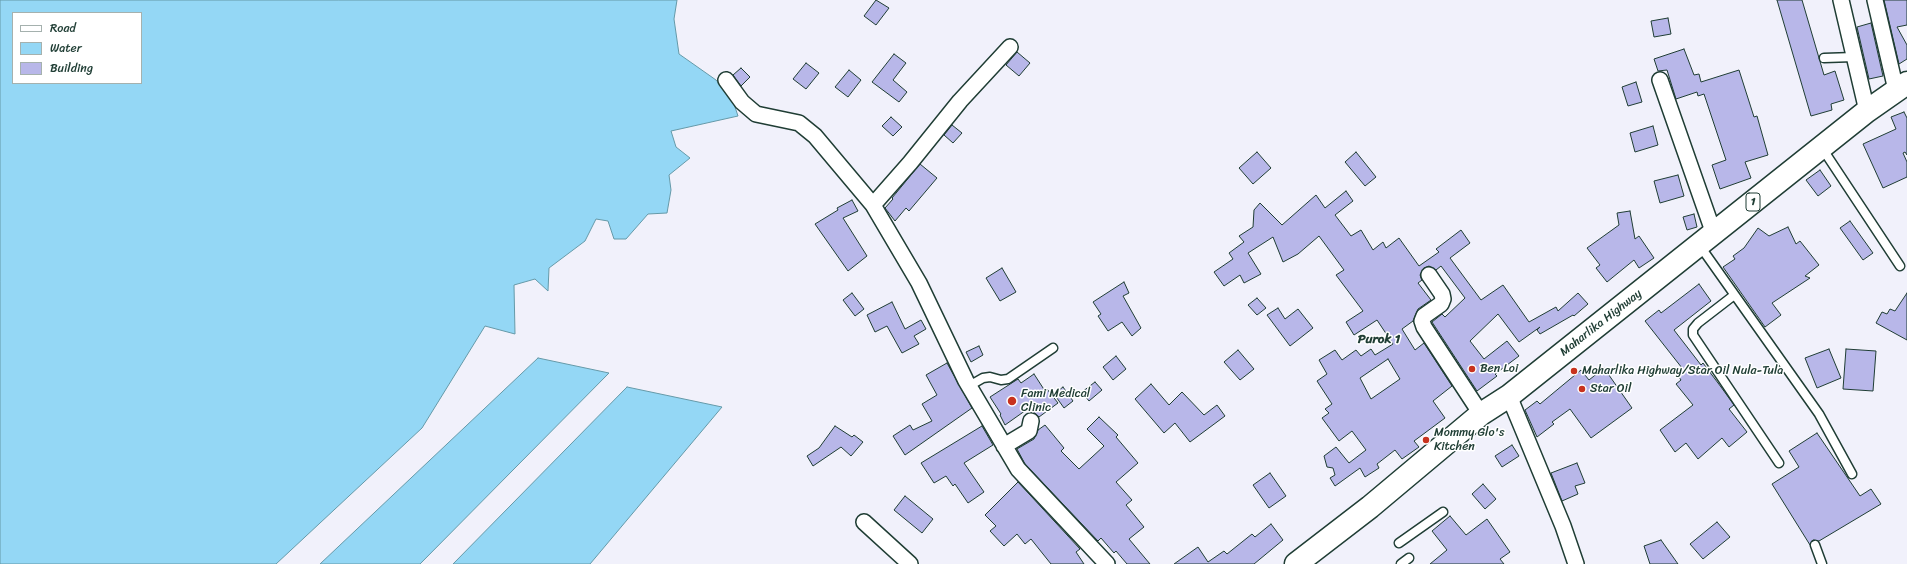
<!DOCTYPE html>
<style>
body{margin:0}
#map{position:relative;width:1907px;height:564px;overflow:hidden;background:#f1f1fb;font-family:Sriracha,sans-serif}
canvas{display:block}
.legend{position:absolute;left:12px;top:12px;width:130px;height:72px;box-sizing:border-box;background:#fff;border:1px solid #a5b1ae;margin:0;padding:5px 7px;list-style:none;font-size:12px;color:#1f3d34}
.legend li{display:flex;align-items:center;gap:8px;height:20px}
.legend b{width:20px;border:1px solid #a5b1ae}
</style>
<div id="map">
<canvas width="1907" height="564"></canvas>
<ul class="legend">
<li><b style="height:5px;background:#fff"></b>Road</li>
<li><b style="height:11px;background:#94d7f5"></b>Water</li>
<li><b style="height:11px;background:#b8b7e9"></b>Building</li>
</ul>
</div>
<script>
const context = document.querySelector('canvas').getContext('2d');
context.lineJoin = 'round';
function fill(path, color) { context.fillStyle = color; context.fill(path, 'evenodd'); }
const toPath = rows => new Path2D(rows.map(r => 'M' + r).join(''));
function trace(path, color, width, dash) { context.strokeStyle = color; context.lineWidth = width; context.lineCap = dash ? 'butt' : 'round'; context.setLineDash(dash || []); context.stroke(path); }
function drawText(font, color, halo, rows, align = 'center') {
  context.font = font + ' Sriracha,sans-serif'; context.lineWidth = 3; context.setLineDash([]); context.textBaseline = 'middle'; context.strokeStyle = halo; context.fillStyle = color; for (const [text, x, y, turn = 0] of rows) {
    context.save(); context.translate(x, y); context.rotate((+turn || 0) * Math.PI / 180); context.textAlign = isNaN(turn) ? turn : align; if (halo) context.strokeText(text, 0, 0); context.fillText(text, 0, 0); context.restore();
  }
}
const water = toPath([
 [0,0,677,0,674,19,679,54,716,80,732,98,738,116,671,131,676,147,690,158,669,175,671,190,667,213,648,214,626,239,614,239,608,221,596,219,585,241,549,268,548,291,535,279,514,285,515,334,485,326,422,428,276,564,0,564,0,0],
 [13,13,141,13,141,83,13,83,13,13],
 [538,358,609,373,420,564,320,564,538,358],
 [627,387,722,407,590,564,453,564,627,387]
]);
fill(water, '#94d7f5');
trace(water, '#6599a8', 1);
const building = toPath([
 [876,0,889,8,876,25,864,16,876,0],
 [1777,0,1802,0,1824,75,1835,71,1844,100,1831,104,1832,110,1811,116,1777,0],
 [1884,0,1907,0,1907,25,1897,27,1907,45,1907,59,1899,64,1884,0],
 [1668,18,1671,34,1654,37,1651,21,1668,18],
 [1871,23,1883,76,1869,79,1857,27,1871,23],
 [1684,49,1694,75,1699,74,1701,82,1739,70,1754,117,1757,116,1768,155,1745,162,1751,178,1720,189,1712,165,1726,160,1704,94,1698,96,1697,92,1676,99,1667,70,1658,71,1654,59,1684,49],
 [1017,52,1030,63,1019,76,1006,65,1017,52],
 [894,54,906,63,893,80,907,92,899,102,872,82,894,54],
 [806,63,819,73,806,89,793,79,806,63],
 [741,68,750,77,741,86,733,75,741,68],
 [849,70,861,80,848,97,835,87,849,70],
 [1636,82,1642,102,1628,106,1622,87,1636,82],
 [1904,112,1907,118,1907,155,1905,152,1903,153,1907,162,1907,177,1883,188,1863,144,1896,129,1891,117,1904,112],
 [891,117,902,127,893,136,882,126,891,117],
 [952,125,962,133,953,143,944,135,952,125],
 [1653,126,1658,145,1635,152,1630,133,1653,126],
 [1257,152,1271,168,1253,184,1239,168,1257,152],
 [1356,152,1376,177,1365,186,1345,162,1356,152],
 [920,164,937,178,909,211,906,208,895,221,885,208,893,199,892,198,920,164],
 [1820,170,1831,186,1818,196,1806,180,1820,170],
 [1678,175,1684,196,1660,203,1654,181,1678,175],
 [1346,191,1353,201,1335,215,1351,236,1361,230,1373,250,1383,242,1386,248,1399,238,1419,266,1439,252,1436,249,1461,230,1470,243,1450,258,1481,300,1503,285,1529,322,1556,307,1558,311,1578,293,1588,304,1574,316,1573,315,1540,334,1537,330,1540,327,1519,342,1498,314,1470,341,1484,359,1507,341,1519,356,1495,374,1497,376,1477,391,1432,322,1442,314,1445,317,1465,298,1441,266,1436,270,1429,266,1424,268,1420,275,1422,280,1418,283,1431,300,1418,309,1413,321,1402,329,1415,350,1424,343,1452,386,1433,401,1445,418,1414,441,1419,447,1402,459,1395,450,1377,464,1379,468,1365,477,1360,468,1335,486,1330,478,1335,475,1333,468,1327,467,1324,456,1336,447,1349,463,1366,450,1352,431,1339,441,1322,418,1329,413,1325,409,1332,404,1317,381,1327,374,1319,360,1335,350,1342,360,1356,350,1361,356,1371,349,1375,355,1393,344,1377,320,1354,335,1346,322,1363,311,1336,275,1344,270,1319,236,1298,254,1283,262,1273,237,1248,253,1261,274,1244,283,1240,275,1224,286,1214,272,1233,259,1229,253,1244,242,1239,236,1253,227,1254,210,1260,203,1282,225,1316,195,1325,208,1346,191],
 [1388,359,1400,379,1371,399,1360,378,1388,359],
 [852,200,858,211,843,218,867,256,848,271,815,224,838,210,837,208,852,200],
 [1630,211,1635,239,1639,236,1654,258,1639,268,1634,260,1607,282,1596,268,1600,265,1587,248,1619,225,1617,213,1630,211],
 [1694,214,1697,227,1687,230,1683,217,1694,214],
 [1850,221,1873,253,1863,260,1840,228,1850,221],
 [1788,227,1796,244,1800,241,1819,265,1805,276,1810,278,1772,303,1781,315,1765,327,1723,267,1735,259,1733,256,1744,248,1758,228,1769,236,1788,227],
 [1002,268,1016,292,1000,301,986,278,1002,268],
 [1124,282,1129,293,1123,296,1141,328,1132,336,1122,322,1108,331,1098,316,1101,314,1093,302,1124,282],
 [1699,284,1711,301,1674,330,1701,365,1703,363,1721,387,1734,405,1729,409,1747,432,1729,447,1722,438,1698,459,1686,443,1675,452,1660,430,1693,405,1676,384,1681,380,1676,373,1682,368,1645,321,1659,310,1661,313,1699,284],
 [852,293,864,309,855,316,843,300,852,293],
 [1907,293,1907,340,1876,323,1882,312,1887,314,1890,309,1895,311,1907,293],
 [1257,298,1266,308,1257,315,1248,305,1257,298],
 [892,302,905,329,921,320,926,329,914,336,919,344,902,353,887,326,875,332,867,315,892,302],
 [1278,308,1285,319,1298,309,1313,328,1290,346,1267,315,1278,308],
 [979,346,983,355,971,362,966,352,979,346],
 [1829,349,1841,378,1817,388,1805,358,1829,349],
 [1846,349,1876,351,1873,391,1843,389,1846,349],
 [1238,350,1254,369,1240,380,1224,362,1238,350],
 [1116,356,1126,369,1113,380,1103,367,1116,356],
 [947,363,972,408,905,455,893,436,910,425,913,430,932,421,922,404,937,395,926,375,947,363],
 [1604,368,1632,408,1591,438,1570,409,1552,422,1554,424,1537,437,1525,410,1537,401,1540,404,1581,370,1589,380,1604,368],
 [1034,374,1045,391,1047,389,1058,403,1039,417,1029,408,1005,425,1000,415,1001,414,990,397,1018,379,1021,383,1034,374],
 [1095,382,1102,390,1089,401,1082,392,1095,382],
 [1151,384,1169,405,1182,392,1204,415,1217,405,1225,416,1190,442,1175,423,1164,433,1135,399,1151,384],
 [1063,387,1073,401,1064,408,1054,394,1063,387],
 [1099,417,1118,435,1116,437,1138,463,1116,482,1132,500,1126,505,1144,527,1129,539,1150,564,1127,564,1116,551,1114,553,1101,538,1098,541,1025,464,1017,449,1034,439,1038,430,1045,425,1064,448,1061,451,1079,469,1104,446,1087,429,1099,417],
 [835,426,852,437,854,435,863,442,851,456,841,447,813,466,807,456,819,448,835,426],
 [982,426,993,445,964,463,984,492,968,503,955,484,953,486,946,476,934,483,921,463,982,426],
 [1817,433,1860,496,1871,489,1881,504,1819,541,1813,540,1810,545,1772,484,1799,467,1789,451,1817,433],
 [1512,445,1519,456,1502,467,1495,456,1512,445],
 [1577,463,1585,483,1575,486,1578,494,1562,501,1551,473,1577,463],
 [1270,473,1286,496,1269,508,1253,485,1270,473],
 [1018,482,1080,549,1076,552,1084,564,1051,564,1031,539,1025,544,1017,534,1004,546,990,531,996,526,985,515,1018,482],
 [1483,484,1496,499,1485,509,1472,494,1483,484],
 [905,496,933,519,922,533,894,510,905,496],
 [1450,516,1466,535,1487,519,1510,552,1500,559,1504,564,1430,564,1447,550,1432,531,1450,516],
 [1717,522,1730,537,1703,559,1690,544,1717,522],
 [1271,524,1283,540,1254,564,1174,564,1198,547,1208,562,1224,551,1227,554,1252,534,1255,537,1271,524],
 [1661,540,1678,564,1650,564,1644,546,1661,540]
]);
fill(building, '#b8b7e9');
trace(building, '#1f3d34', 1);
const service = toPath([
 [1824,58,1854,57],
 [1822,148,1900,266],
 [1700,246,1819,414,1852,474],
 [1733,296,1698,323,1693,329,1693,335,1779,463],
 [969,386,983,378,990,377,1001,380,1008,379,1053,348],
 [1399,543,1443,512],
 [1815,545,1822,564],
 [1401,564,1409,558]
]);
const minor = toPath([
 [1841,0,1867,111],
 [1875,0,1896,90],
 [726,80,742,102,756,114,799,123,815,136,873,205,919,283,966,381,1018,469,1107,564],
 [1660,80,1714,234],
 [873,205,910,163,960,101,1010,47],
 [1429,275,1442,294,1443,299,1441,304,1424,316,1422,321,1424,327,1481,414],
 [1509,396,1563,526,1576,564],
 [1004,446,1029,431,1031,421],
 [864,522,910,564]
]);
const primary = toPath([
 [1296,564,1370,507,1481,414,1509,396,1867,111,1907,83]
]);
trace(service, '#1f3d34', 11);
trace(minor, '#1f3d34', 18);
trace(primary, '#1f3d34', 25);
trace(service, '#fff', 8);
trace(minor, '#fff', 15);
trace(primary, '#fff', 22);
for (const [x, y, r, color] of [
 [1472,369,4,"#c8321e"],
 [1574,371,4,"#c8321e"],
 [1582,389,4,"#c8321e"],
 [1012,401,5,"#c8321e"],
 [1426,440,4,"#c8321e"]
]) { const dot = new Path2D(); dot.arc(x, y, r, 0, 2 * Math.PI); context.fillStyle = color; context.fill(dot); trace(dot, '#fff', 1.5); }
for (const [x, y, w] of [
 [1753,202,14]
]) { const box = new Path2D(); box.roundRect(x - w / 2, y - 9, w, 18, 3); context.fillStyle = '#fff'; context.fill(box); trace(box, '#1f3d34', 1); }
drawText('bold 11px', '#1f3d34', null, [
 ["1",1753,202]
]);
drawText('12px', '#1f3d34', '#fff', [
 ["Maharlika Highway",1601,323,-38]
]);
drawText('12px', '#1f3d34', '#fff', [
 ["Ben Loi",1480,369],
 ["Maharlika Highway/Star Oil Nula-Tula",1582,371],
 ["Star Oil",1590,389],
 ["Fami Medical",1021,394],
 ["Clinic",1021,408],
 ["Mommy Glo's",1434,433],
 ["Kitchen",1434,447]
], 'left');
drawText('bold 13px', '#1f3d34', '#fff', [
 ["Purok 1",1379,340]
]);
</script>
